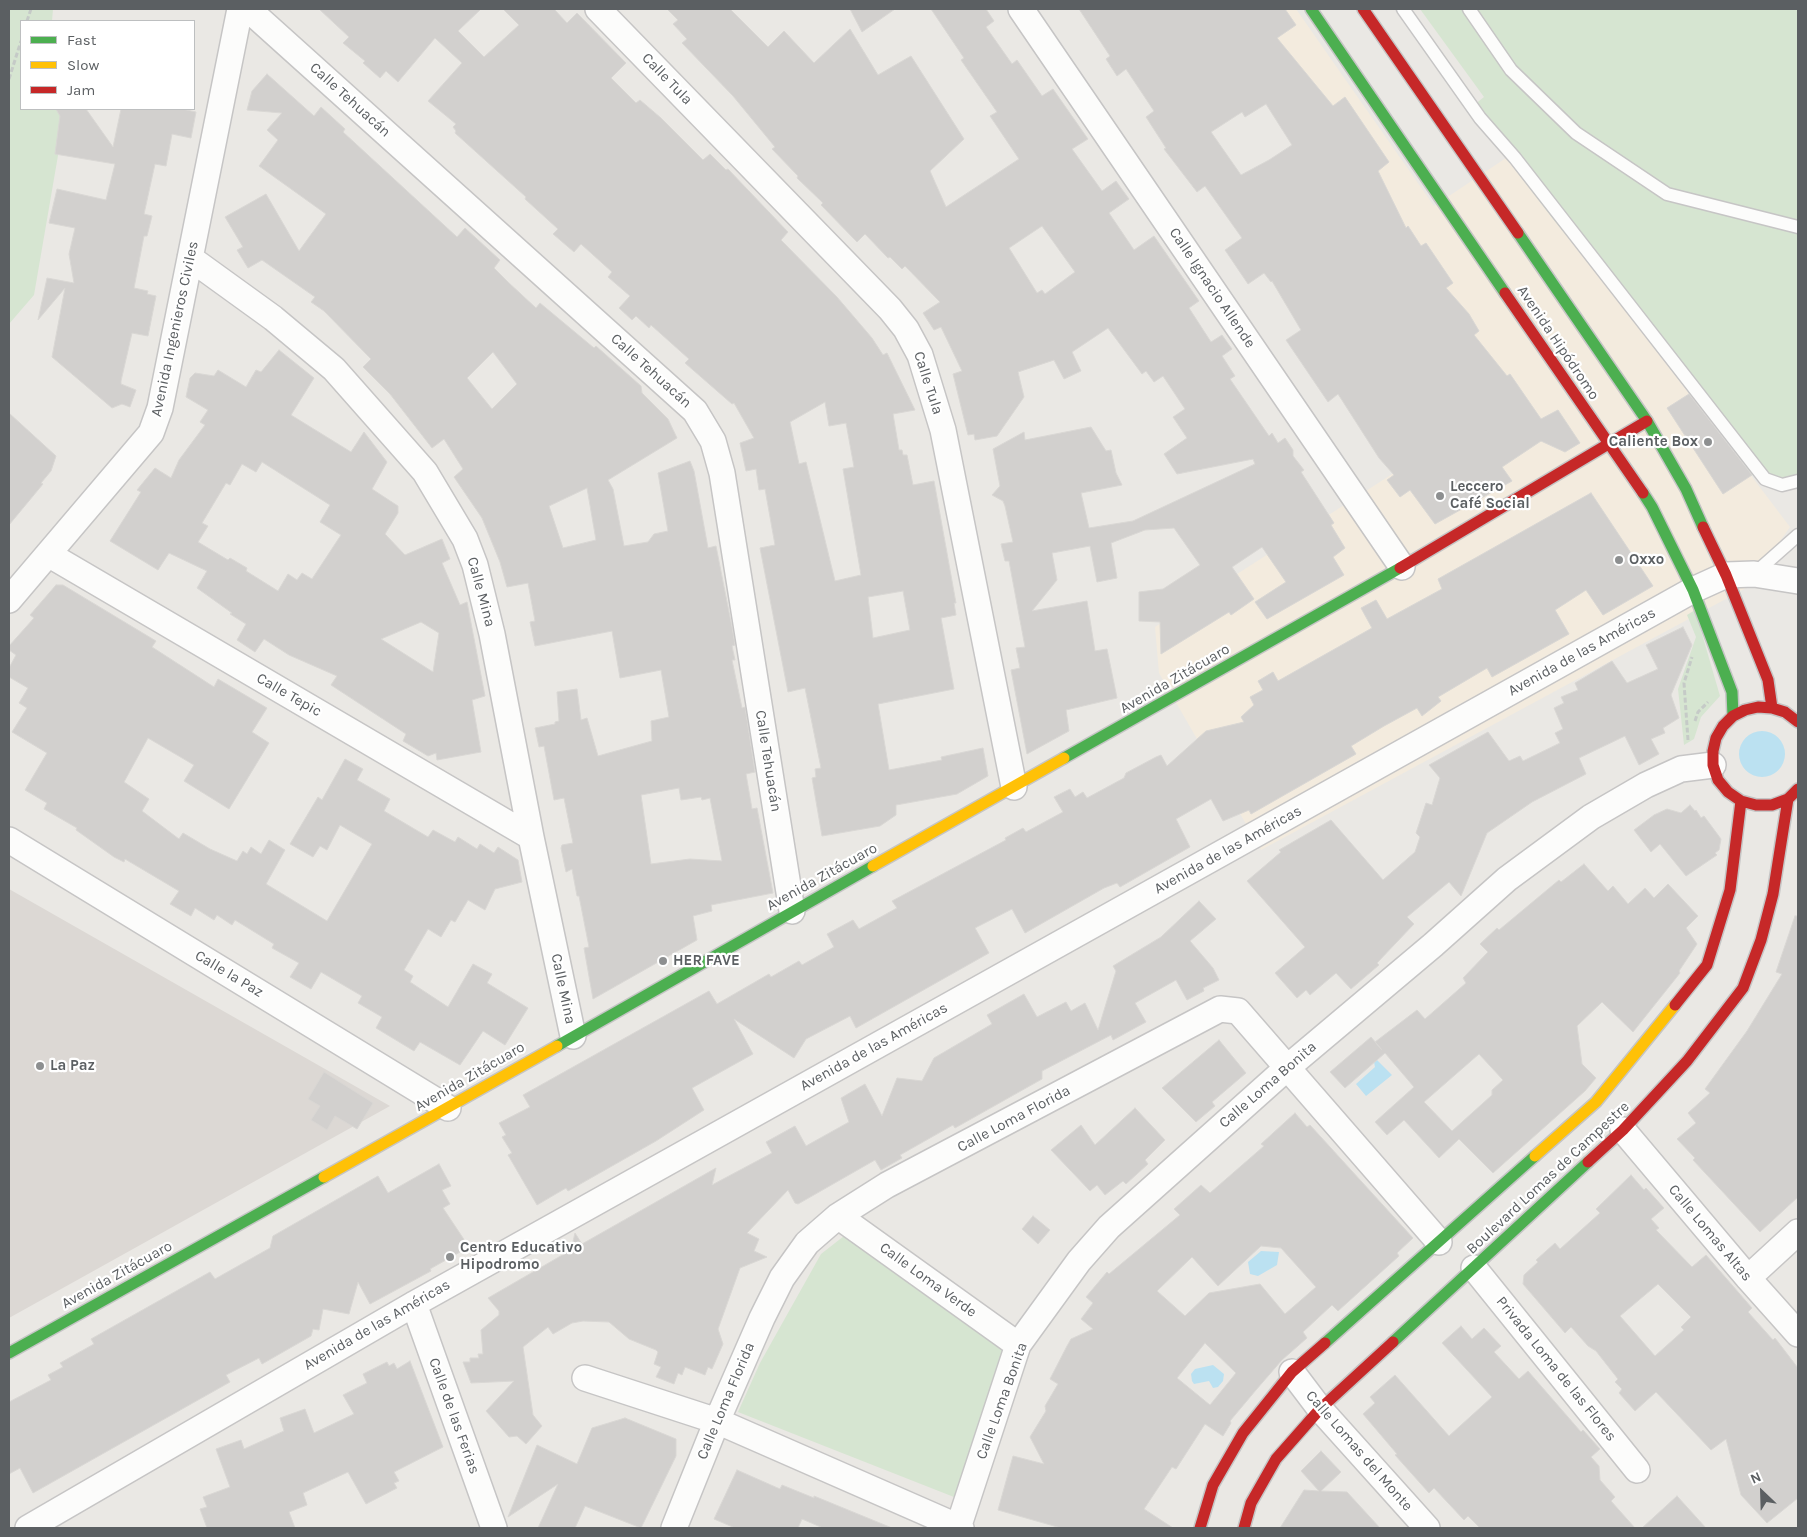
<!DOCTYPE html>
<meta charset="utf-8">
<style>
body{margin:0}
#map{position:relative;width:1807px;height:1537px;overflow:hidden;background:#eae8e4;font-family:Karla,sans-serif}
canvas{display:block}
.frame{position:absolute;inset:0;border:10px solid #5b5f62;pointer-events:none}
.legend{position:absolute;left:20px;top:20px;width:175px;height:90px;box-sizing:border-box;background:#fff;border:1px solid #bdbfc0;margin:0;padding:6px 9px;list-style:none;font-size:15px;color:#5b5f62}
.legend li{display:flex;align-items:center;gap:10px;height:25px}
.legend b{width:25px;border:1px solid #bdbfc0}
.north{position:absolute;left:1737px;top:1467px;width:50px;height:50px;-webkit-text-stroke:4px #fff;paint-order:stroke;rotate:336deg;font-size:14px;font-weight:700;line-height:20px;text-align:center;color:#5b5f62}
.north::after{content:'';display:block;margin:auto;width:18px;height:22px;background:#5b5f62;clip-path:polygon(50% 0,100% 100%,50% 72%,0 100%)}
</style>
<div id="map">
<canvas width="1807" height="1537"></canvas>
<div class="frame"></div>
<ul class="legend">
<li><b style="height:6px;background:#4caf50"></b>Fast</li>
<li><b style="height:6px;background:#ffc107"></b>Slow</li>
<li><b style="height:6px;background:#c62828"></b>Jam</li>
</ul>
<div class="north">N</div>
</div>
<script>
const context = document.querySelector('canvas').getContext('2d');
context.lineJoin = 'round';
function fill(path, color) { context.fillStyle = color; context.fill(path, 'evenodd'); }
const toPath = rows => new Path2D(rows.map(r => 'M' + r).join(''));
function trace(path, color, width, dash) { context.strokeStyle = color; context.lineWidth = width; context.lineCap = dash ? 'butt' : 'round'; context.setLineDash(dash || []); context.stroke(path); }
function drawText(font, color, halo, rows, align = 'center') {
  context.font = font + ' Karla,sans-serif'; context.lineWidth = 4.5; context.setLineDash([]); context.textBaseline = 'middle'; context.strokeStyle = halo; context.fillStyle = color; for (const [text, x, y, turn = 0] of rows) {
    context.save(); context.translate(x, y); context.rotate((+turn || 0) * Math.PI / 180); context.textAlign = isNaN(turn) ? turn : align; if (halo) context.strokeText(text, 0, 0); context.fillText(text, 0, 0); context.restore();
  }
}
fill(toPath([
 [1207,9,1296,9,1434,206,1509,156,1790,527,1748,587,1261,850,1159,673,1155,627,1479,418]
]), '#f3ebde');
fill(toPath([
 [9,889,390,1106,9,1318]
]), '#dcd8d4');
fill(toPath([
 [9,9,53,9,52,21,21,21,21,109,66,109,34,295,9,324],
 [1420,9,1798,9,1798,483,1783,492,1752,475,1693,392,1553,219,1469,109,1484,97],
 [1695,610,1720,696,1701,717,1694,739,1684,745,1678,689,1696,637,1687,615],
 [844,1236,1010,1351,959,1499,738,1412,760,1363,821,1254]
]), '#d6e5d1');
fill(toPath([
 '1739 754a23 23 0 1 1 46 0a23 23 0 1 1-46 0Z',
 [1377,1060,1392,1075,1366,1096,1356,1084,1375,1067,1374,1062],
 [1261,1251,1279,1252,1277,1265,1258,1276,1250,1274,1248,1262],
 [1213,1365,1224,1374,1223,1381,1218,1387,1213,1388,1209,1381,1194,1384,1192,1381,1191,1374,1195,1369]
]), '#bbe1f1');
const building = toPath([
 [319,9,481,9,458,31,484,57,519,25,503,9,554,9,567,23,577,13,626,63,611,78,636,103,640,100,661,118,703,160,710,154,726,170,728,169,788,232,781,240,837,297,872,338,883,355,887,353,915,410,893,414,899,450,902,450,903,455,907,455,913,485,934,481,956,603,954,603,956,615,941,618,954,689,878,704,889,770,942,760,941,757,983,748,988,776,957,794,896,805,896,815,880,826,822,836,812,778,816,777,815,769,821,768,805,688,788,692,760,548,775,545,765,489,759,490,756,469,746,471,740,443,754,438,734,403,732,404,685,363,689,359,651,325,649,328,636,316,632,320,619,308,630,296,608,277,612,272,581,244,574,252,553,234,558,229,525,199,526,197,455,133,456,131,453,127,456,124,428,101,462,63,435,38,398,82,386,71,380,78,363,63,365,61,343,43,349,37,319,9],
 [825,402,829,426,846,423,854,467,843,469,861,575,835,581,806,462,799,464,790,422,825,402],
 [903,591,910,630,873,638,868,597,903,591],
 [667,9,730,9,768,47,784,31,814,63,850,29,878,75,911,56,964,139,930,171,946,207,1019,159,990,116,997,112,961,60,964,58,931,9,986,9,994,21,986,27,1012,64,1017,60,1042,96,1053,89,1088,139,1072,149,1102,191,1116,181,1129,199,1109,213,1134,250,1154,236,1199,301,1189,308,1211,342,1222,335,1232,349,1222,356,1235,376,1230,379,1269,436,1272,433,1278,443,1285,438,1293,450,1293,456,1304,470,1301,472,1334,523,1331,525,1345,548,1333,557,1344,575,1267,619,1255,602,1286,582,1262,547,1232,567,1254,599,1231,615,1229,612,1161,654,1160,622,1139,621,1139,592,1163,589,1200,565,1174,528,1145,530,1111,543,1117,578,1097,582,1090,546,1052,553,1057,580,1032,611,1087,601,1095,651,1107,649,1117,698,1066,710,1069,731,1027,754,1011,670,1020,668,1016,648,1025,647,1009,561,1005,561,1001,544,1013,542,1005,506,1003,501,992,495,1000,486,993,449,1024,432,1025,440,1091,427,1106,451,1111,450,1116,473,1122,485,1081,493,1089,528,1133,521,1255,464,1253,459,1177,474,1164,454,1187,438,1173,417,1185,409,1163,376,1154,382,1146,371,1142,374,1108,328,1072,352,1081,371,1064,379,1054,360,1018,372,1024,397,997,436,975,440,974,434,968,435,953,374,962,371,941,327,934,330,923,313,940,302,905,266,902,269,890,257,888,258,865,234,857,242,821,205,823,203,797,178,798,176,772,149,775,147,733,96,682,43,687,39,673,24,678,20,667,9],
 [1042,226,1075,272,1045,294,1042,290,1037,293,1009,248,1042,226],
 [850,9,895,9,862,32,850,9],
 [1079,9,1285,9,1296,25,1277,38,1333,106,1345,97,1389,162,1378,171,1406,228,1408,226,1421,246,1426,243,1453,283,1446,288,1469,314,1479,331,1474,335,1507,376,1510,374,1541,419,1558,410,1580,443,1565,452,1541,441,1502,467,1512,481,1435,524,1410,490,1400,497,1387,480,1394,475,1379,458,1338,394,1328,402,1286,340,1301,330,1272,281,1271,282,1264,273,1248,284,1225,250,1242,238,1205,186,1197,192,1164,149,1166,148,1146,117,1154,111,1126,69,1117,76,1106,59,1110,56,1079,9],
 [1266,104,1292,145,1269,160,1241,175,1211,132,1242,112,1245,117,1266,104],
 [267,74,314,116,321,107,345,129,343,132,457,237,465,228,500,260,494,268,508,282,536,308,540,303,594,348,596,346,641,386,642,393,668,419,677,438,608,480,613,489,624,546,648,542,654,534,668,531,658,473,690,461,694,471,708,548,716,546,732,627,735,645,732,646,735,660,732,660,742,708,745,707,755,772,746,774,752,809,757,808,773,893,711,905,712,911,693,916,697,940,593,999,584,948,589,947,579,896,577,896,572,869,566,872,561,848,562,845,573,843,564,798,554,800,544,746,539,747,535,728,555,724,555,722,559,721,557,692,577,689,581,720,587,718,598,756,652,741,651,721,669,717,661,670,620,678,612,631,535,646,530,622,535,621,528,583,507,587,500,562,482,518,454,477,463,469,444,439,432,448,390,394,363,367,371,359,324,311,311,302,315,297,262,260,248,268,237,250,243,247,225,217,266,194,299,251,326,214,259,166,278,140,267,130,282,113,247,110,252,91,267,74],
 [493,352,517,384,492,409,467,378,493,352],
 [587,488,596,540,563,548,549,506,587,488],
 [679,788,681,800,701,797,702,800,710,798,722,861,690,859,651,864,641,795,679,788],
 [56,109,86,109,113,147,121,109,182,109,196,112,191,138,172,134,166,166,155,164,144,214,152,216,147,236,144,236,134,288,148,291,147,294,156,296,148,336,132,333,121,381,121,384,136,390,130,407,122,404,112,408,52,357,65,288,38,320,47,278,74,283,69,254,75,228,49,223,57,189,106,200,115,164,55,154,60,116,56,109],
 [279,350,314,378,291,415,351,452,364,432,387,462,372,489,398,506,398,513,385,534,405,555,442,539,450,559,442,563,460,605,467,602,485,696,472,700,481,752,437,760,436,753,428,756,403,741,406,734,331,685,337,676,289,655,264,639,255,652,237,640,246,624,230,614,232,613,197,588,207,571,169,553,158,570,110,541,141,492,137,490,155,468,171,478,179,460,205,425,200,422,208,410,186,397,190,378,195,373,214,376,218,370,246,387,256,370,261,372,279,350],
 [262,462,330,505,320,522,341,535,312,579,302,573,297,580,288,574,278,591,246,571,247,568,230,558,228,560,198,542,208,526,202,523,226,483,230,485,242,464,256,472,262,462],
 [421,622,439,633,433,672,381,639,421,622],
 [1689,394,1752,475,1723,494,1667,408,1689,394],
 [9,413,56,456,51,471,41,483,43,484,9,525,9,413],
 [1591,493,1653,586,1603,615,1586,590,1555,610,1569,634,1492,677,1487,668,1438,697,1441,701,1422,716,1417,708,1384,726,1351,746,1356,754,1251,814,1249,810,1223,821,1211,799,1176,819,1190,847,1120,887,1117,883,1104,888,1025,933,1012,909,975,928,989,953,856,1028,850,1016,806,1039,794,1058,734,1019,753,1054,692,1088,704,1110,656,1141,568,1191,566,1188,537,1205,508,1155,512,1153,502,1137,506,1135,499,1123,530,1107,523,1095,709,991,717,1004,769,974,771,977,799,961,802,965,834,947,827,934,853,920,859,929,897,908,892,901,1006,840,1005,838,1023,828,1026,832,1063,812,1054,797,1070,789,1075,797,1083,792,1087,798,1124,778,1126,773,1156,757,1161,755,1167,766,1206,731,1244,722,1241,717,1254,705,1250,697,1263,690,1258,681,1273,672,1278,681,1372,628,1361,608,1376,600,1387,619,1442,589,1438,579,1591,493],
 [56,585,63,585,156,641,152,647,214,687,218,679,267,708,252,732,269,743,229,809,184,781,194,765,148,738,124,782,149,799,142,811,179,839,183,833,210,849,237,861,243,851,247,854,251,847,261,854,269,840,285,850,266,884,327,921,372,844,340,825,327,850,320,846,313,857,290,844,318,797,322,800,345,759,363,769,357,780,390,799,384,811,428,837,433,830,455,842,458,837,477,849,480,844,494,853,498,847,518,860,522,882,495,889,485,910,468,900,455,922,451,920,441,937,428,929,404,970,413,976,410,982,448,1007,473,964,492,974,487,983,528,1008,505,1045,483,1031,460,1065,420,1042,414,1051,376,1028,382,1017,358,1003,362,996,321,972,311,989,290,977,299,963,272,948,274,944,235,920,232,925,217,915,214,920,195,908,191,916,170,904,179,891,125,859,124,862,114,857,76,830,77,828,44,809,47,803,25,790,47,753,12,732,27,708,19,703,28,688,9,677,9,668,16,655,9,650,9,646,34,618,30,615,56,585],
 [1683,627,1692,645,1671,695,1679,718,1663,728,1665,733,1651,739,1659,754,1639,765,1625,736,1579,758,1586,774,1532,802,1487,833,1461,896,1449,882,1407,917,1414,924,1377,963,1379,965,1351,989,1336,973,1310,995,1306,990,1297,998,1275,973,1305,947,1247,881,1281,852,1279,850,1331,820,1383,880,1415,852,1420,837,1416,833,1426,803,1432,805,1440,778,1429,765,1488,732,1509,761,1520,756,1523,761,1560,743,1555,733,1563,729,1554,708,1564,703,1561,697,1578,690,1575,683,1612,661,1627,683,1658,669,1646,645,1683,627],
 [1690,805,1695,811,1696,810,1701,818,1704,816,1721,839,1719,850,1715,853,1717,855,1686,876,1660,844,1651,852,1634,830,1654,815,1667,809,1681,813,1690,805],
 [1584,864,1608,891,1613,886,1628,904,1645,888,1654,898,1668,884,1698,916,1686,928,1697,944,1679,971,1680,973,1633,1032,1602,1002,1577,1026,1582,1064,1596,1078,1585,1091,1493,1173,1459,1139,1439,1158,1404,1120,1387,1135,1375,1122,1414,1087,1385,1053,1345,1088,1330,1072,1371,1037,1382,1050,1375,1042,1417,1010,1425,1019,1466,983,1463,978,1488,952,1480,944,1497,928,1499,930,1559,880,1561,882,1584,864],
 [1479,1054,1503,1080,1492,1090,1492,1095,1452,1131,1424,1102,1479,1054],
 [1199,901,1216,919,1190,941,1213,968,1219,980,1203,988,1204,991,1187,1000,1176,980,1135,1003,1146,1022,1113,1040,1111,1035,1042,1071,1042,1079,955,1128,953,1125,900,1155,902,1158,881,1170,875,1160,798,1204,795,1203,788,1190,747,1233,759,1239,754,1251,767,1257,740,1268,718,1329,723,1344,712,1369,708,1367,705,1375,685,1367,682,1375,678,1373,674,1384,656,1377,661,1367,654,1364,658,1352,656,1350,629,1339,609,1322,583,1321,572,1323,553,1334,548,1327,523,1347,533,1415,542,1426,526,1444,517,1436,509,1437,486,1411,514,1381,471,1383,463,1362,470,1362,470,1358,479,1358,478,1354,483,1354,481,1330,499,1315,499,1311,488,1298,571,1250,575,1233,582,1244,716,1168,712,1185,772,1153,766,1142,795,1126,806,1146,849,1122,841,1098,865,1084,882,1116,897,1078,922,1081,934,1058,992,1024,987,1015,1024,994,1037,1017,1066,1002,1071,1011,1085,1003,1098,1030,1116,971,1113,966,1161,937,1199,901],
 [1795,916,1798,916,1798,1197,1760,1232,1693,1160,1695,1158,1677,1139,1696,1123,1688,1113,1710,1093,1705,1089,1747,1031,1782,974,1776,972,1795,916],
 [1219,1040,1246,1073,1212,1102,1215,1106,1196,1122,1162,1088,1219,1040],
 [324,1072,373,1103,357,1129,335,1116,327,1130,311,1120,320,1106,308,1099,324,1072],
 [1135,1108,1165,1140,1145,1160,1148,1164,1126,1184,1123,1181,1105,1195,1097,1185,1090,1191,1051,1150,1081,1125,1095,1145,1135,1108],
 [1295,1113,1307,1127,1310,1125,1413,1238,1397,1253,1399,1256,1338,1311,1332,1305,1303,1332,1307,1338,1282,1360,1256,1390,1230,1421,1231,1423,1223,1436,1205,1424,1176,1469,1172,1467,1144,1509,1173,1528,1061,1528,998,1510,1013,1456,1044,1464,1030,1437,1046,1411,1045,1406,1058,1384,1050,1379,1067,1346,1071,1339,1093,1329,1081,1319,1093,1303,1086,1297,1107,1272,1109,1274,1180,1215,1174,1209,1201,1185,1210,1193,1264,1146,1261,1144,1295,1113],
 [1261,1246,1281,1248,1316,1287,1285,1314,1260,1284,1209,1293,1185,1316,1157,1291,1192,1257,1218,1286,1261,1246],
 [1205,1343,1236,1373,1210,1405,1177,1378,1205,1343],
 [439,1164,451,1186,442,1190,450,1204,443,1208,469,1247,430,1269,431,1271,370,1304,358,1282,349,1314,323,1309,319,1330,313,1329,311,1336,262,1364,259,1358,226,1375,230,1382,33,1493,20,1468,9,1474,9,1402,51,1380,48,1375,63,1367,60,1363,94,1344,91,1339,210,1272,215,1279,270,1248,273,1236,378,1176,388,1193,439,1164],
 [1631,1175,1644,1190,1646,1188,1664,1208,1651,1219,1659,1228,1656,1230,1692,1267,1706,1255,1752,1308,1748,1312,1773,1340,1775,1338,1798,1368,1798,1498,1767,1523,1741,1495,1726,1439,1711,1450,1656,1392,1635,1411,1619,1393,1622,1389,1615,1382,1618,1379,1596,1351,1588,1346,1571,1327,1565,1333,1523,1284,1524,1275,1538,1262,1536,1260,1555,1243,1560,1249,1600,1213,1596,1209,1631,1175],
 [1658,1284,1691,1317,1681,1327,1684,1330,1655,1356,1620,1316,1658,1284],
 [1033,1216,1050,1230,1038,1244,1022,1229,1033,1216],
 [1461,1326,1472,1339,1484,1328,1501,1346,1494,1352,1519,1379,1528,1371,1581,1432,1583,1430,1600,1449,1591,1457,1599,1466,1600,1480,1615,1497,1611,1501,1635,1528,1480,1528,1468,1516,1464,1520,1434,1488,1429,1493,1395,1455,1397,1454,1363,1414,1375,1403,1370,1397,1395,1375,1449,1436,1492,1397,1442,1343,1461,1326],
 [410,1361,443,1447,394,1472,399,1481,394,1483,397,1488,366,1504,348,1472,303,1493,307,1505,289,1512,295,1528,207,1528,200,1509,207,1507,203,1497,230,1487,216,1449,241,1440,244,1449,284,1431,280,1418,305,1409,314,1433,354,1414,343,1395,367,1383,363,1374,387,1362,389,1366,394,1363,397,1369,410,1361],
 [625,1418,676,1439,676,1456,641,1528,585,1506,575,1528,538,1528,558,1484,508,1517,537,1445,577,1464,592,1428,625,1418],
 [1321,1451,1341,1472,1321,1491,1347,1492,1380,1528,1280,1528,1304,1490,1319,1491,1301,1471,1321,1451],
 [737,1470,780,1489,782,1485,814,1498,814,1496,892,1528,823,1528,802,1519,798,1528,735,1528,714,1519,737,1470],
 [1677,1496,1706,1528,1642,1528,1677,1496]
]);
fill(building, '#d2d0ce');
trace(building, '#d9d7d4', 1);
const lane = toPath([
 [1403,9,1480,118,1515,158,1765,479,1782,485,1798,481],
 [1469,9,1511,70,1576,133,1667,194,1798,227],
 [1754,574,1798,535]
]);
const street = toPath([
 [248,9,695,411,713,441,722,473,792,911],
 [598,9,890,309,906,329,920,355,943,430,1014,787],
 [1021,9,1402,567],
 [190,258,273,318,334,369,425,472,465,539,475,565,492,634,531,837,573,1036],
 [48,554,531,837],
 [9,600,151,433,160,408,240,9],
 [9,840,448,1108],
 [1623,1130,1748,1278,1798,1334],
 [838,1216,1018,1345],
 [1474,1268,1637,1470],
 [1748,1278,1798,1232],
 [414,1304,494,1528],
 [1292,1372,1320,1409,1427,1528],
 [585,1378,717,1421,961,1528],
 [28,1528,414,1304,1693,590,1726,575,1754,574,1798,581],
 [674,1528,717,1421,762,1318,782,1278,807,1243,838,1216,887,1185,1220,1009,1238,1011,1439,1242],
 [958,1528,1018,1345,1079,1261,1109,1227,1288,1067,1433,945,1507,879,1591,817,1646,785,1681,769,1713,765]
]);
const fast = toPath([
 [1311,9,1505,293],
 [1518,233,1647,421,1686,489,1703,527],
 [1643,493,1652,507,1693,590,1732,692,1733,716],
 [1064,758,1400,568],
 [557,1046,873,866],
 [1393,1342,1588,1162],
 [1325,1343,1535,1156],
 [9,1353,324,1177]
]);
const slow = toPath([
 [873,866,1064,758],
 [1535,1156,1596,1102,1675,1005],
 [324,1177,557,1046]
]);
const jam = toPath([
 [1363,9,1518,233],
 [1505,293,1643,493],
 [1703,527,1726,575,1768,680,1772,708],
 [1400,568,1647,421],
 [1798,722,1785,712,1772,708,1758,707,1745,710,1733,716,1723,726,1716,738,1713,751,1713,765,1718,780,1728,792,1741,801,1756,805,1772,805,1788,799,1798,789],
 [1675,1005,1707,965,1730,890,1741,801],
 [1588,1162,1623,1130,1687,1061,1743,988,1761,940,1773,894,1788,799],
 [1200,1528,1213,1485,1243,1433,1292,1372,1325,1343],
 [1244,1528,1251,1503,1276,1459,1320,1409,1393,1342]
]);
trace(lane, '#c6c5c5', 15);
trace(street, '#c6c5c5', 28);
trace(fast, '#c5c5c5', 14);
trace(slow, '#c5c5c5', 14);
trace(jam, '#c5c5c5', 14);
trace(toPath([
 [27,21,31,9],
 [9,79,21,41],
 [1695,721,1698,712,1708,702],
 [1688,740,1684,683,1692,657]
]), '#c5cac7', 3, [5, 2.5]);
trace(lane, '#fcfcfb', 12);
trace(street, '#fcfcfb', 25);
trace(fast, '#4caf50', 11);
trace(slow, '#ffc107', 11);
trace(jam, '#c62828', 11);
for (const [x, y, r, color] of [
 [1708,442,5,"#8d8f90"],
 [1440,496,5,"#8d8f90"],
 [1619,560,5,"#8d8f90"],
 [663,961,5,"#8d8f90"],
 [40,1066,5,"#8d8f90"],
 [450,1257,5,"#8d8f90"]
]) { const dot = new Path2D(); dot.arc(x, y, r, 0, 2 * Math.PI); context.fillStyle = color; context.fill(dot); trace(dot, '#fff', 2); }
drawText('15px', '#5b5f62', '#fff', [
 ["Calle Tula",667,79,46],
 ["Calle Tehuacán",350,100,42],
 ["Calle Ignacio Allende",1212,288,56],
 ["Avenida Ingenieros Civiles",175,329,-78],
 ["Avenida Hipódromo",1558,343,56],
 ["Calle Tehuacán",651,371,42],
 ["Calle Tula",928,383,72],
 ["Calle Mina",481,592,75],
 ["Avenida de las Américas",1582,652,-29],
 ["Avenida Zitácuaro",1175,679,-30],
 ["Calle Tepic",289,695,30],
 ["Calle Tehuacán",768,761,81],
 ["Avenida de las Américas",1228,850,-29],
 ["Avenida Zitácuaro",822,877,-29],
 ["Calle la Paz",229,974,31],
 ["Calle Mina",563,989,78],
 ["Avenida de las Américas",874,1047,-29],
 ["Avenida Zitácuaro",470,1077,-30],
 ["Calle Loma Bonita",1268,1085,-41],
 ["Calle Loma Florida",1014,1119,-28],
 ["Boulevard Lomas de Campestre",1548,1178,-43],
 ["Calle Lomas Altas",1710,1233,50],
 ["Avenida Zitácuaro",117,1275,-29],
 ["Calle Loma Verde",928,1280,36],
 ["Avenida de las Américas",377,1325,-30],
 ["Privada Loma de las Flores",1556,1369,51],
 ["Calle Loma Florida",726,1401,-67],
 ["Calle Loma Bonita",1002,1401,-70],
 ["Calle de las Ferias",454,1416,70],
 ["Calle Lomas del Monte",1359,1451,49]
]);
drawText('bold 15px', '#5b5f62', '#fff', [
 ["Caliente Box",1698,442,"right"],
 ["Leccero",1450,487],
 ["Café Social",1450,504],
 ["Oxxo",1629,560],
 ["HER FAVE",673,961],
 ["La Paz",50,1066],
 ["Centro Educativo",460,1248],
 ["Hipodromo",460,1265]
], 'left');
</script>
